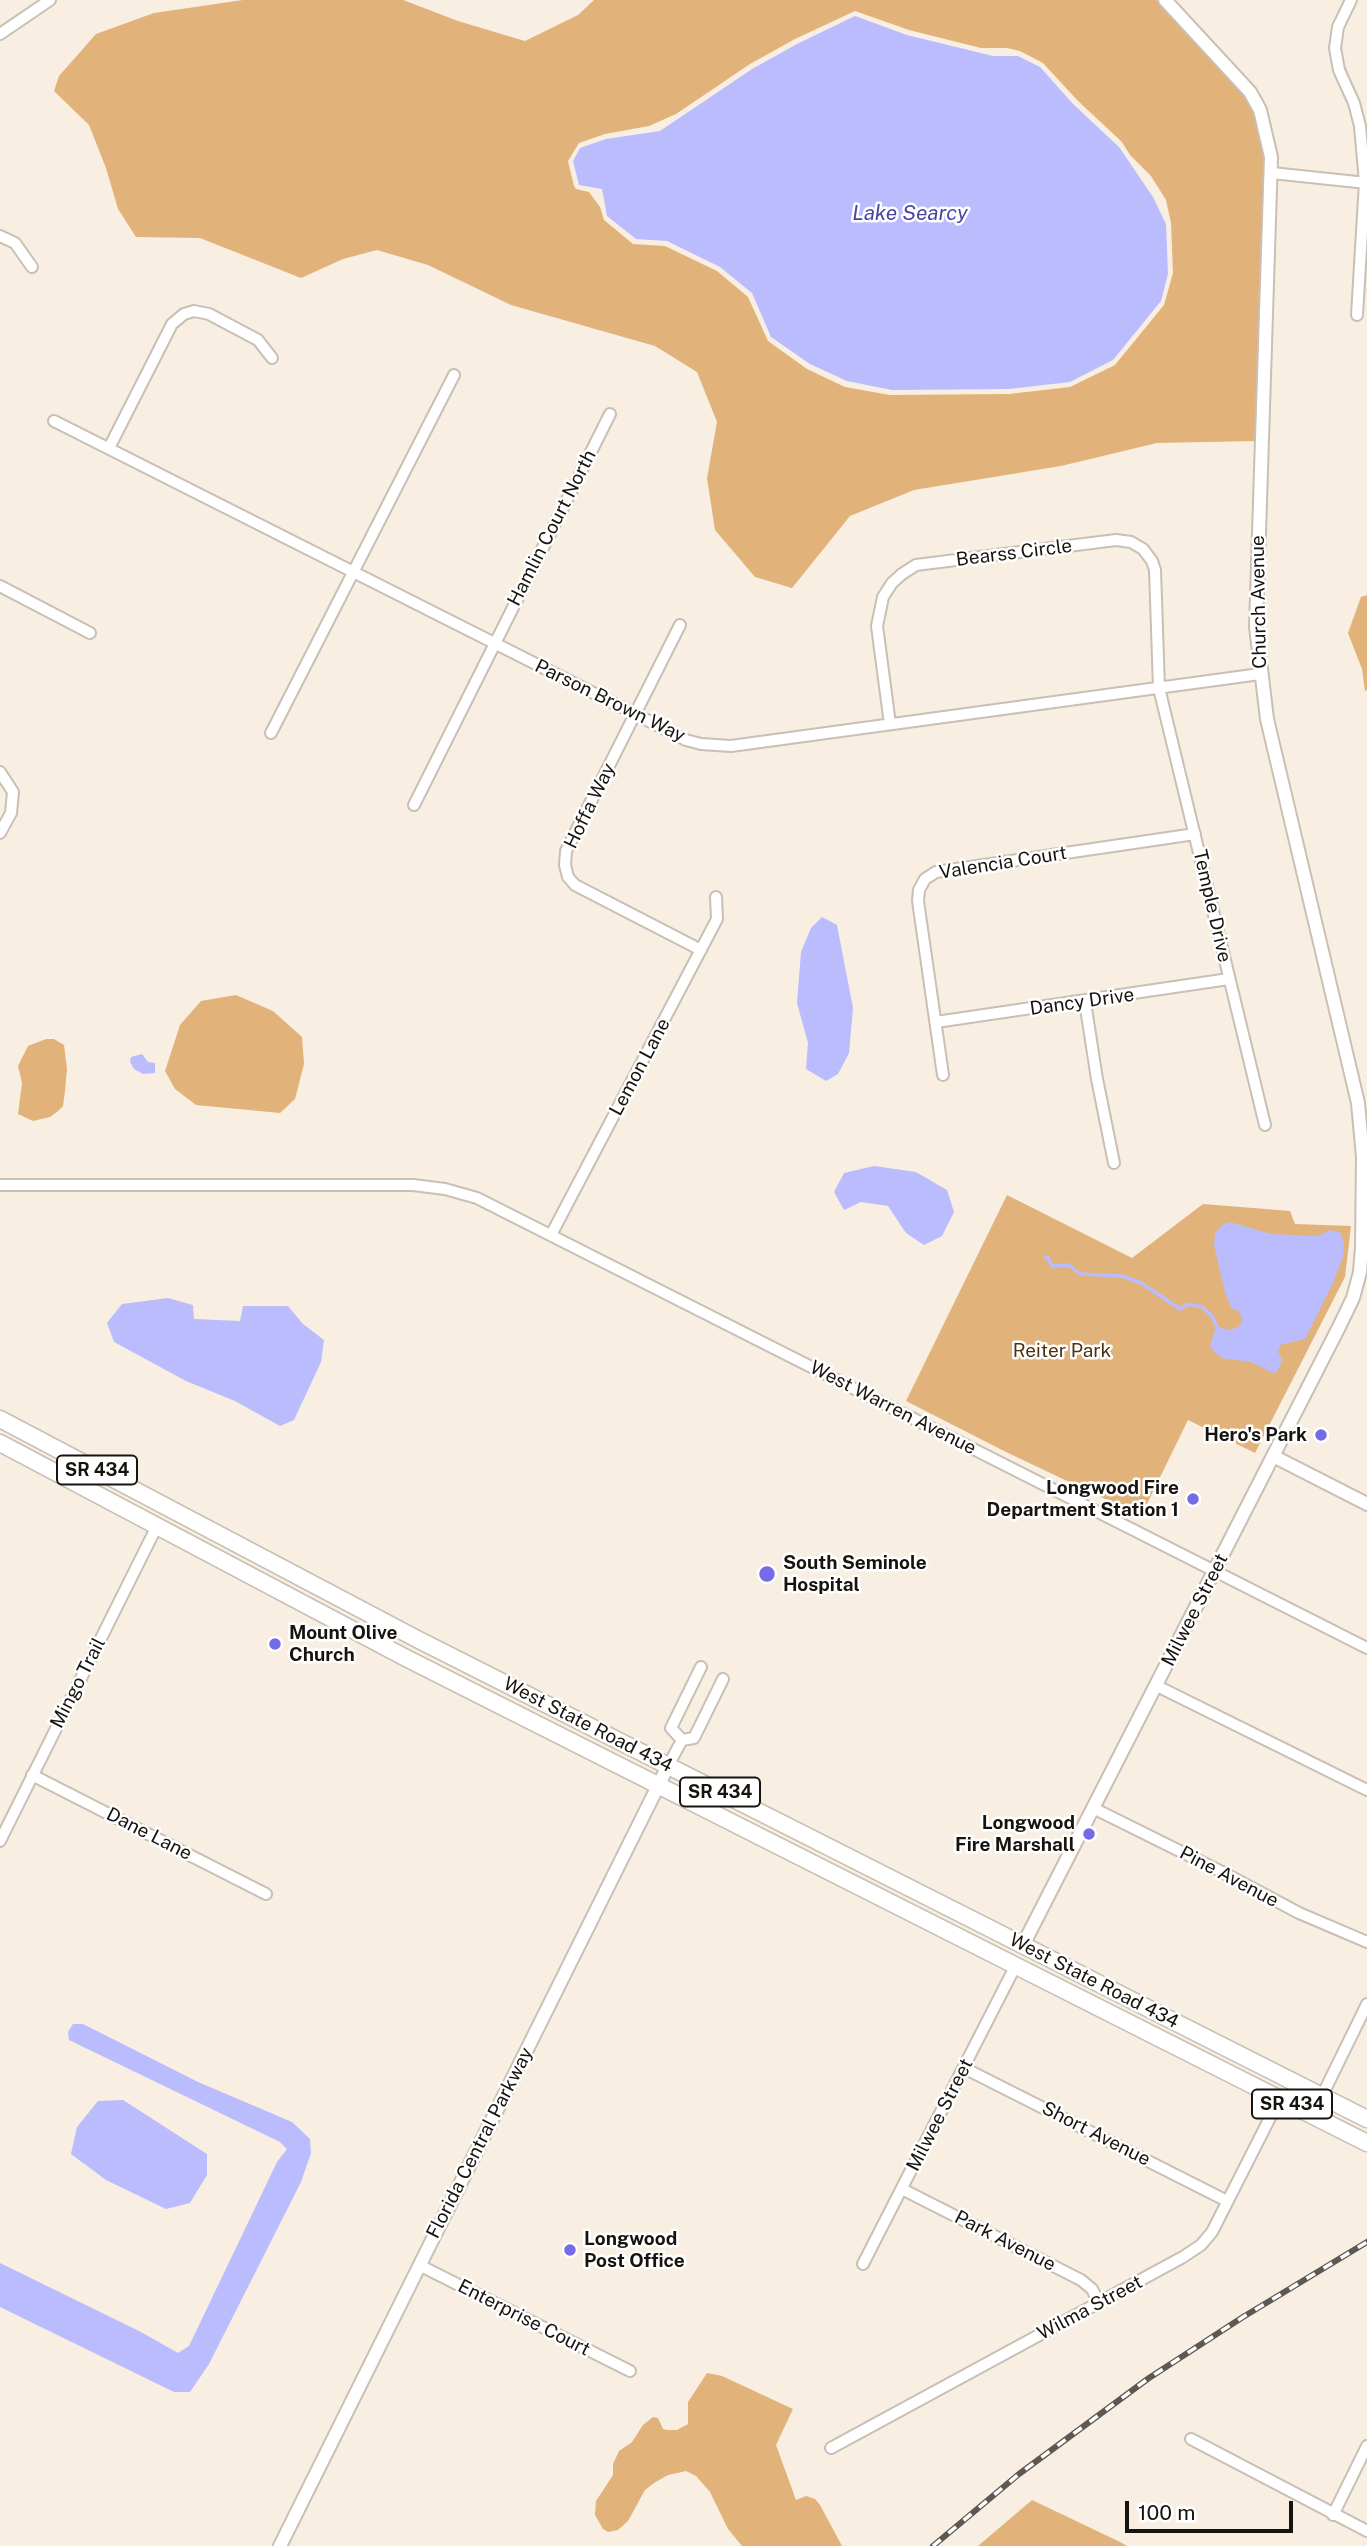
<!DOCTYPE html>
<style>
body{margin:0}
#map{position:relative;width:1367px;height:2546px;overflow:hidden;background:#f8eee2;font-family:"Public Sans",sans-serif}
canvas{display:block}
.scale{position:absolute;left:1125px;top:2501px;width:168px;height:32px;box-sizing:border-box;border:4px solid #17140f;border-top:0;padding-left:9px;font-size:21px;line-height:24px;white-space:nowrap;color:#17140f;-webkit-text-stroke:5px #fff;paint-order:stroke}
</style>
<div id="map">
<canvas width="1367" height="2546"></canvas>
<div class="scale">100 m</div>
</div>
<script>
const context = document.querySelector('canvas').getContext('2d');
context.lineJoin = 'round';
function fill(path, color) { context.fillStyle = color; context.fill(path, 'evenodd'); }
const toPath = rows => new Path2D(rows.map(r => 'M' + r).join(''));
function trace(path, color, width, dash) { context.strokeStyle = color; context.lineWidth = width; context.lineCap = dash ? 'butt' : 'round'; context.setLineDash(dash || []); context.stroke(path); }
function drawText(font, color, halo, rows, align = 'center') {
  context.font = font + ' "Public Sans",sans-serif'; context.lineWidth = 5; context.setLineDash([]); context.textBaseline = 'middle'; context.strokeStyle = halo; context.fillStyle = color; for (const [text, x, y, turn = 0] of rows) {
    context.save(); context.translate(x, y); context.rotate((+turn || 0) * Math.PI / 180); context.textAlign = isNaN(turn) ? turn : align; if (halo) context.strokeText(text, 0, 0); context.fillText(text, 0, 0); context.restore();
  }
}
fill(toPath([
 [243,0,403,0,458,21,525,41,578,15,594,0,1156,0,1245,96,1255,114,1265,158,1255,441,1157,443,1061,466,914,490,850,516,792,588,755,577,715,530,707,478,717,422,697,372,655,346,511,305,428,265,377,250,343,259,301,278,200,238,136,237,118,209,106,168,89,125,54,91,59,76,96,34,154,13],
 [855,11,909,30,981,48,1007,48,1020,51,1043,63,1077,100,1122,142,1130,155,1151,176,1166,200,1171,223,1173,273,1164,305,1115,365,1070,387,1009,394,890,395,845,387,807,369,768,341,748,297,717,271,665,246,633,244,604,220,600,207,589,192,576,189,574,186,568,161,579,143,605,134,649,126,676,114,750,64,795,39],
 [1367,595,1367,690,1365,691,1362,669,1348,633,1361,597],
 [236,995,273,1011,302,1037,304,1064,295,1099,280,1113,196,1105,175,1089,165,1071,180,1025,201,1001],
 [46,1039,54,1039,64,1045,67,1069,65,1091,63,1106,57,1112,50,1117,33,1121,18,1114,22,1083,18,1066,28,1046],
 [1007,1195,1132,1258,1203,1204,1290,1211,1295,1224,1351,1226,1345,1277,1255,1453,1188,1420,1141,1516,1006,1452,906,1401],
 [707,2373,722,2376,793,2409,776,2445,796,2500,806,2496,815,2499,820,2505,842,2546,742,2546,728,2529,710,2492,696,2476,686,2471,668,2475,654,2483,645,2490,628,2521,618,2530,608,2532,603,2529,595,2515,596,2501,613,2475,613,2464,619,2451,632,2442,643,2425,653,2417,658,2418,663,2429,667,2430,677,2430,688,2424,688,2402],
 [1032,2500,1120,2542,1127,2546,978,2546]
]), '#e1b37a');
fill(toPath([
 [855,16,907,35,993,56,1018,56,1040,67,1073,104,1119,147,1153,197,1166,224,1168,274,1161,301,1113,360,1070,382,1009,389,892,390,847,381,810,364,771,337,752,293,720,267,667,241,636,239,607,216,602,189,579,185,573,161,580,148,606,139,660,131,752,69,797,44],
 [822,917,837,925,853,1008,849,1053,838,1074,826,1081,806,1069,808,1043,797,1003,801,952,811,928],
 [142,1054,148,1062,155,1063,155,1073,143,1074,134,1069,130,1062,131,1057],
 [874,1166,916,1172,947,1190,954,1212,942,1236,924,1245,906,1233,888,1206,861,1202,844,1210,834,1192,844,1173],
 [1230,1222,1271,1234,1318,1236,1331,1230,1341,1233,1344,1244,1343,1257,1332,1285,1305,1339,1280,1345,1278,1351,1282,1360,1277,1372,1273,1373,1251,1362,1221,1358,1210,1347,1216,1325,1227,1330,1237,1328,1241,1324,1242,1317,1238,1310,1232,1309,1225,1292,1214,1245,1215,1233,1223,1224],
 [168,1298,193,1305,194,1319,240,1321,243,1306,288,1306,303,1324,324,1340,321,1362,294,1420,280,1426,235,1401,186,1381,114,1342,107,1323,122,1304],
 [73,2024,83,2024,198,2082,292,2122,310,2139,311,2153,301,2182,209,2364,190,2392,174,2392,0,2307,0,2263,141,2332,178,2353,189,2346,277,2162,287,2149,280,2142,69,2040,68,2032],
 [123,2100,207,2154,207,2175,190,2203,166,2209,106,2180,71,2154,77,2127,98,2101]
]), '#babcfe');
trace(toPath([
 [1045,1257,1048,1258,1052,1266,1069,1265,1080,1274,1122,1276,1141,1283,1180,1309,1188,1304,1202,1307,1212,1316,1216,1325]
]), '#babcfe', 3.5);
const minor = toPath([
 [1351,0,1338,27,1335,48,1339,70,1354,103,1360,126,1365,182,1357,315],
 [0,34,50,0],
 [1272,173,1367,183],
 [0,236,15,243,32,267],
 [54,421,635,714,686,740,701,744,731,746,1260,674],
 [109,448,172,324,184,314,194,311,209,314,258,340,272,358],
 [0,586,90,633],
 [680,625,566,851,565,865,568,877,575,885,701,950],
 [890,724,877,626,883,597,892,583,902,574,916,565,1116,540,1131,542,1143,549,1152,561,1155,570,1159,688,1265,1125],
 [271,733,454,375],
 [0,772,13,792,11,813,0,833],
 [414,805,610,414],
 [1085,1002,1097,1079,1114,1163],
 [936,1022,1229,979],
 [943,1075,918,901,919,890,925,879,936,872,1195,834],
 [0,1185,413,1185,445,1189,477,1198,1367,1648],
 [551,1235,717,919,716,897],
 [1157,1686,1367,1790],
 [682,1740,671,1728,701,1667],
 [682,1740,694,1738,723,1679],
 [668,1766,682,1740],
 [32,1775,266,1894],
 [1093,1808,1222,1872,1299,1913,1367,1942],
 [0,1841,157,1526],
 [964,2068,1227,2201],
 [1322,2096,1367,2004],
 [902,2189,1081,2280,1092,2289,1099,2303],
 [863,2264,1016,1965],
 [419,2265,630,2371],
 [1191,2439,1367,2531],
 [831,2448,1183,2257,1201,2245,1212,2232,1280,2098],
 [1333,2515,1367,2446]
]);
const tertiary = toPath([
 [1273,1456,1367,1504],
 [1023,1945,1339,1327,1353,1298,1360,1272,1362,1247,1363,1157,1358,1103,1267,719,1256,627,1271,157,1260,110,1250,92,1165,0],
 [280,2546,668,1766]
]);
const primary = toPath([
 [0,1419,417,1639,1367,2119],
 [0,1443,406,1658,1367,2143]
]);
trace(minor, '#c9bfb4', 14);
trace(tertiary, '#c9bfb4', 16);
trace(primary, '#c9bfb4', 19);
trace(minor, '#fff', 10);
trace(tertiary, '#fff', 12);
trace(primary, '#fff', 16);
const rail = toPath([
 [933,2546,1019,2474,1149,2378,1243,2317,1367,2242]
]);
trace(rail, '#5d5851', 6);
trace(rail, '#fff', 3.5, [10]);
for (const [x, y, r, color] of [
 [1321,1435,7,"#756be6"],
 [1193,1499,7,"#756be6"],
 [767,1574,9,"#756be6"],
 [275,1644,7,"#756be6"],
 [1089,1834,7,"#756be6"],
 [570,2250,7,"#756be6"]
]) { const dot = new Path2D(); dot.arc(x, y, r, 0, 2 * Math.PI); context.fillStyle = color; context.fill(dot); trace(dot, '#fff', 2.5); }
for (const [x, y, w] of [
 [97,1470,80],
 [720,1792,80],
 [1292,2104,80]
]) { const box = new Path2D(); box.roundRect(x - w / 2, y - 14.5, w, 29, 5); context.fillStyle = '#fff'; context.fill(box); trace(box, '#17140f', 2); }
drawText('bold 18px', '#17140f', null, [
 ["SR 434",97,1470],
 ["SR 434",720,1792],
 ["SR 434",1292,2104]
]);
drawText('19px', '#17140f', '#fff', [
 ["Hamlin Court North",552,528,-63],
 ["Bearss Circle",1014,553,-7],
 ["Church Avenue",1259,602,-91],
 ["Parson Brown Way",610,701,26],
 ["Hoffa Way",590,806,-64],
 ["Valencia Court",1003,863,-9],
 ["Temple Drive",1212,906,77],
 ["Dancy Drive",1082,1002,-8],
 ["Lemon Lane",640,1067,-62],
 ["West Warren Avenue",893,1408,27],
 ["Milwee Street",1195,1610,-63],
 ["Mingo Trail",78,1683,-63],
 ["West State Road 434",588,1725,27],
 ["Dane Lane",149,1834,27],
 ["Pine Avenue",1229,1877,28],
 ["West State Road 434",1094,1981,27],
 ["Milwee Street",940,2115,-63],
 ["Short Avenue",1096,2134,27],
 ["Florida Central Parkway",480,2143,-63],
 ["Park Avenue",1005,2241,27],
 ["Wilma Street",1090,2308,-28],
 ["Enterprise Court",524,2318,27]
]);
drawText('19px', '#4b3312', '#fff', [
 ["Reiter Park",1062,1351]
]);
drawText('bold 19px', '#17140f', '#fff', [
 ["Hero's Park",1307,1435],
 ["Longwood Fire",1179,1488],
 ["Department Station 1",1179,1510],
 ["South Seminole",783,1563,"left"],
 ["Hospital",783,1585,"left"],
 ["Mount Olive",289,1633,"left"],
 ["Church",289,1655,"left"],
 ["Longwood",1075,1823],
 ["Fire Marshall",1075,1845],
 ["Longwood",584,2239,"left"],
 ["Post Office",584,2261,"left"]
], 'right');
drawText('italic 21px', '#4c43a0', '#fff', [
 ["Lake Searcy",910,214]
]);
</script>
